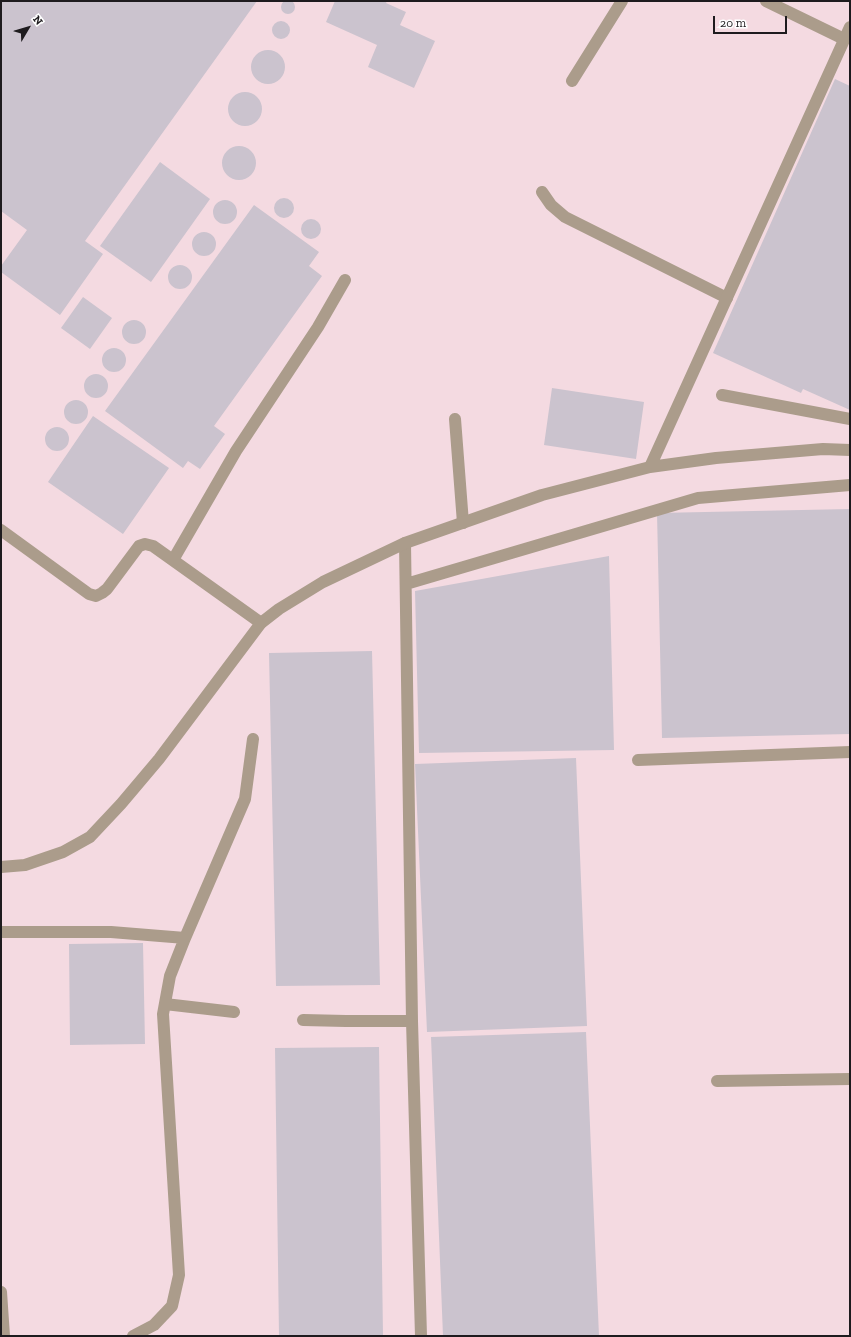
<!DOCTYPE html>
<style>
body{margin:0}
#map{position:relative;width:851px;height:1337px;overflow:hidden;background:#f2e8f2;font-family:"Zilla Slab",serif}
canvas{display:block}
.frame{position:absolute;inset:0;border:2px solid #1e1b1e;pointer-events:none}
.north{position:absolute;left:8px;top:8px;width:40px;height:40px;-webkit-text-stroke:3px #fff;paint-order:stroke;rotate:52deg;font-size:11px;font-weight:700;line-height:16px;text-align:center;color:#1e1b1e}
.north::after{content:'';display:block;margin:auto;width:14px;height:18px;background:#1e1b1e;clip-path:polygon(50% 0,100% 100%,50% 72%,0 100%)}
.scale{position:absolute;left:713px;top:16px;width:74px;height:18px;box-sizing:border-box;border:2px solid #1e1b1e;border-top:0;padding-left:5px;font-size:12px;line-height:14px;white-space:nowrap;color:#1e1b1e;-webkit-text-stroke:3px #fff;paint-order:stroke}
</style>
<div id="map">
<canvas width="851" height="1337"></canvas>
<div class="frame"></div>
<div class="north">N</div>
<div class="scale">20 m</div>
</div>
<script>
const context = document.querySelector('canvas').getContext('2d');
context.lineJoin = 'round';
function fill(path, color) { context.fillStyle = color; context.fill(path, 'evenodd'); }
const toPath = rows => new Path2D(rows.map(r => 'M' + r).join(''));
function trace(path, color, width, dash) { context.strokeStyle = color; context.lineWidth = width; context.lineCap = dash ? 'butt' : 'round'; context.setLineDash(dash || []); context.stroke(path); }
fill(toPath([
 [1,1,850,1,850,1336,1,1336]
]), '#f4dae1');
fill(toPath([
 '281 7a7 7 0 1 1 14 0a7 7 0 1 1-14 0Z',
 [1,1,257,1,85,241,103,254,60,315,1,272,1,266,27,230,1,211],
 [335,1,387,1,386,3,406,12,400,25,435,41,414,88,368,67,377,45,326,22],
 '272 30a9 9 0 1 1 18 0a9 9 0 1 1-18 0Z',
 '251 67a17 17 0 1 1 34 0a17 17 0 1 1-34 0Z',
 [835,79,850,86,850,410,803,389,801,393,713,353],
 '228 109a17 17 0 1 1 34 0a17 17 0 1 1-34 0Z',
 '222 163a17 17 0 1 1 34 0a17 17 0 1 1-34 0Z',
 [160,162,210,199,151,282,100,246],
 '274 208a10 10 0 1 1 20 0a10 10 0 1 1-20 0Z',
 '213 212a12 12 0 1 1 24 0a12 12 0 1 1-24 0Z',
 [254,205,319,252,309,266,322,276,214,426,225,434,200,469,188,461,183,468,105,411],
 '301 229a10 10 0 1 1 20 0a10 10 0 1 1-20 0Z',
 '192 244a12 12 0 1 1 24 0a12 12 0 1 1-24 0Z',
 '168 277a12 12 0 1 1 24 0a12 12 0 1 1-24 0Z',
 [83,297,112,318,90,349,61,328],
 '122 332a12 12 0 1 1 24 0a12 12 0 1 1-24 0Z',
 '102 360a12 12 0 1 1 24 0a12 12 0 1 1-24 0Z',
 '84 386a12 12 0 1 1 24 0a12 12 0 1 1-24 0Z',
 [552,388,644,402,636,459,544,445],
 '64 412a12 12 0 1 1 24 0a12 12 0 1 1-24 0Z',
 [93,416,169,468,123,534,48,482],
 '45 439a12 12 0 1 1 24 0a12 12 0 1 1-24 0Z',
 [850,509,850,734,662,738,657,513],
 [609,556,614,750,419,753,415,591],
 [372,651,380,985,276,986,269,653],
 [576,758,587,1026,427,1032,415,764],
 [143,943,145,1044,70,1045,69,944],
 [586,1032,599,1336,443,1336,431,1037],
 [379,1047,383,1336,279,1336,275,1048]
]), '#cbc3ce');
trace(toPath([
 [766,1,844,39],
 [572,81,622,1],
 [542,192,551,205,565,217,727,298],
 [722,395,850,419],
 [455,419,463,523],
 [1,530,89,594,96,596,102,593,107,589,139,546,145,544,153,546,261,623],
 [405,543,412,1021,421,1336],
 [173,560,236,451,318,327,345,280],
 [406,584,698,498,850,485],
 [638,760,850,752],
 [1,932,111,932,185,938],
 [165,1004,234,1012],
 [303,1020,346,1021,412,1021],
 [1,1292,4,1336],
 [133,1336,154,1325,172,1306,179,1275,163,1014,170,976,185,938,245,799,253,739]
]), '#ab9c8b', 12);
trace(toPath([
 [650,467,850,27],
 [1,867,25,865,63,852,90,837,121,804,159,759,261,623,279,609,323,582,405,543,542,495,650,467,716,458,823,449,850,450],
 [717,1081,850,1079]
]), '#ab9c8b', 12);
</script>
